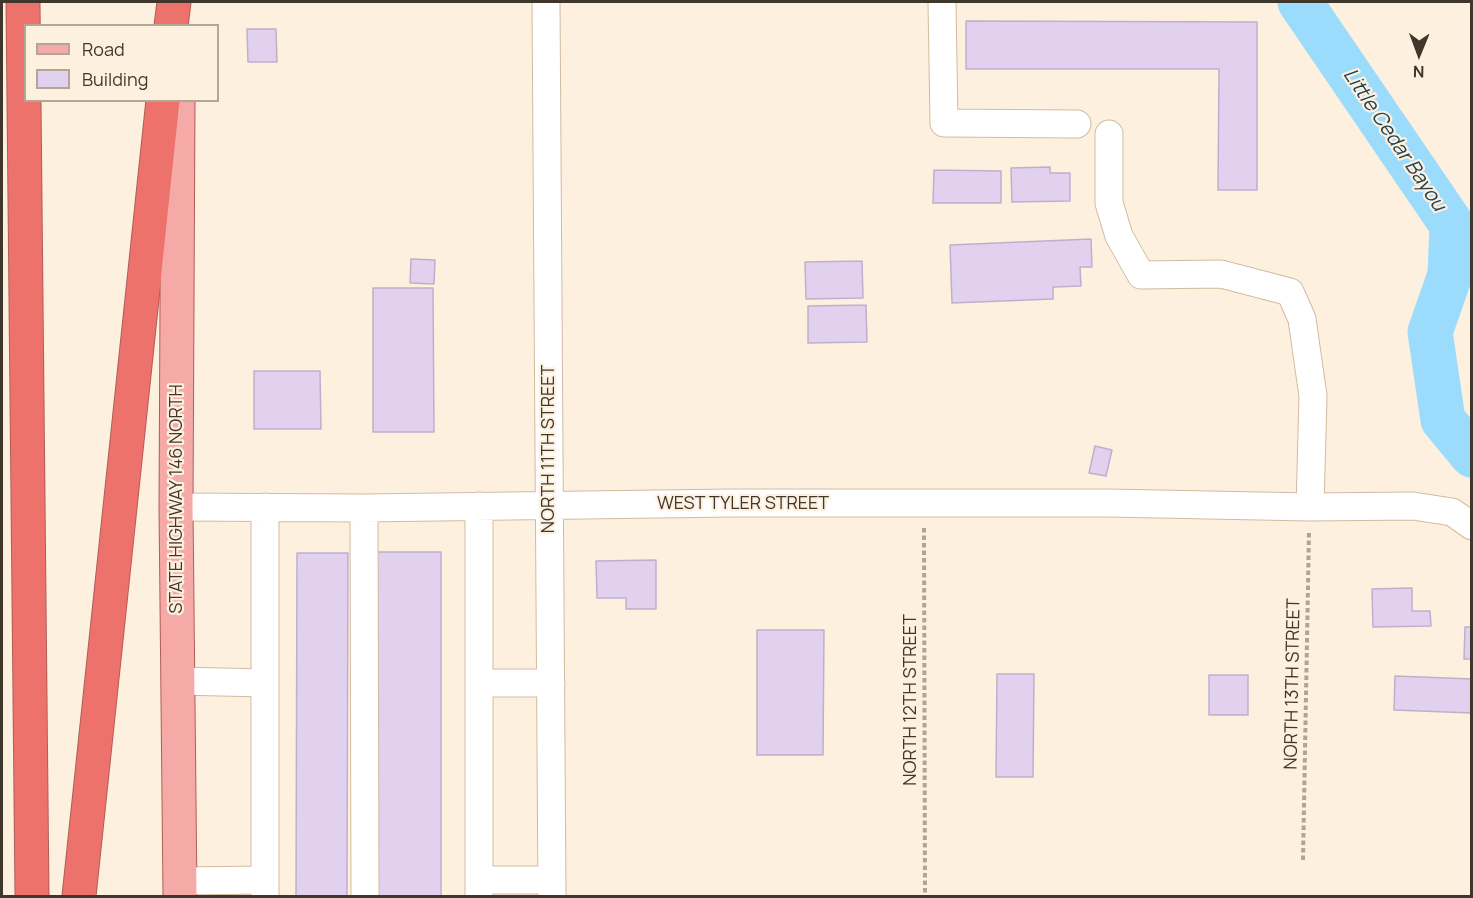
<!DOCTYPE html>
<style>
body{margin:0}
#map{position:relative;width:1473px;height:898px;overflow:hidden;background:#fef0df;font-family:Manrope,sans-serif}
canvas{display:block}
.frame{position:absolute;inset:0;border:3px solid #40372c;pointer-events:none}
.legend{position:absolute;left:24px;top:24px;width:195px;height:78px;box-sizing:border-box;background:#fef0df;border:2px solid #b2a697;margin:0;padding:8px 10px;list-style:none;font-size:18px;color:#40372c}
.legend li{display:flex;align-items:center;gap:12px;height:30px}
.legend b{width:30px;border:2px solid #b2a697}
.north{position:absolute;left:1389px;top:24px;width:60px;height:60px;-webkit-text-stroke:4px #fef0df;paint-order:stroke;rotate:181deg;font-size:16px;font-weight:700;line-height:24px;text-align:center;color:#40372c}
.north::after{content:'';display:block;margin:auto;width:21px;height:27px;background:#40372c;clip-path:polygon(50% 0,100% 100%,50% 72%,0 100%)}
</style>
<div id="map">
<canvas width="1473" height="898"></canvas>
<div class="frame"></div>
<ul class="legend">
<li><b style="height:8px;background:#f5aaa7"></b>Road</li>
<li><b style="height:16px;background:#e2d0ef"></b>Building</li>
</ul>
<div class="north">N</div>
</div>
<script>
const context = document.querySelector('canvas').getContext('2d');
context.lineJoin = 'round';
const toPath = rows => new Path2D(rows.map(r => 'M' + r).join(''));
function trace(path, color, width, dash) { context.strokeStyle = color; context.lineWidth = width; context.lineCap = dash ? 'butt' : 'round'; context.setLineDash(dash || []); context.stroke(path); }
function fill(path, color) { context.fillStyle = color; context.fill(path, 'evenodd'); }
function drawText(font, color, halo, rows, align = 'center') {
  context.font = font + ' Manrope,sans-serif'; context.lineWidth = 4.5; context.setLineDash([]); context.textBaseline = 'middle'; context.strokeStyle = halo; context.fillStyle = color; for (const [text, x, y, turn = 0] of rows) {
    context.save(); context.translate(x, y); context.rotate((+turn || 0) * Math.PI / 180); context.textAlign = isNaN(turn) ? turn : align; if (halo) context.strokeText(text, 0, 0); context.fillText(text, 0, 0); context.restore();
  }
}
trace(toPath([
 [1300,2,1452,225,1450,275,1430,332,1443,420,1472,455]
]), '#9bdcfd', 45);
const building = toPath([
 [966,21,1257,22,1257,190,1218,190,1219,69,966,69,966,21],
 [247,29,276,29,277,62,248,62,247,29],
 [1050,167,1050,173,1070,173,1070,201,1012,202,1011,168,1050,167],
 [934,170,1001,171,1001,203,933,203,934,170],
 [1091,239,1092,267,1080,267,1081,286,1053,287,1053,299,952,303,950,245,1091,239],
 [411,259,435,260,434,284,410,283,411,259],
 [862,261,863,298,806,299,805,262,862,261],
 [373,288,433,288,434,432,373,432,373,288],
 [866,305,867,342,808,343,808,306,866,305],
 [254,371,320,371,321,429,254,429,254,371],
 [1095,446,1112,450,1106,476,1089,473,1095,446],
 [369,552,441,552,441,896,370,896,369,552],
 [297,553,348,553,347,896,296,896,297,553],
 [656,560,656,609,626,609,626,598,597,598,596,561,656,560],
 [1412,588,1412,611,1430,611,1431,626,1373,627,1372,589,1412,588],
 [1465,627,1472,627,1472,659,1464,659,1465,627],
 [757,630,824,630,823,755,757,755,757,630],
 [997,674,1034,674,1033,777,996,777,997,674],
 [1209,675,1248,675,1248,715,1209,715,1209,675],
 [1395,676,1472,679,1472,713,1394,710,1395,676]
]);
fill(building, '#e2d0ef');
trace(building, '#c0afcc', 1.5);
const minor = toPath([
 [546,2,552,896],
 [942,2,944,123,1077,124],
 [1109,134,1109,203,1119,236,1141,275,1221,274,1290,292,1302,319,1313,396,1310,507],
 [479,506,479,896],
 [176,507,364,508,732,503,1108,503,1310,507,1413,506,1452,512,1472,526],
 [265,507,265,896],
 [364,508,365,896],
 [178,681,265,683],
 [479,683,551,683],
 [479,880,552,880],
 [180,881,265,880]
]);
const major = toPath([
 [178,100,176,507,180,896]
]);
const highway = toPath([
 [23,2,32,896],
 [171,26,174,2],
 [79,896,163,100]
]);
trace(minor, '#d2bb9f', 29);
trace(major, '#b15d56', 35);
trace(highway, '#b15d56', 35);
trace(toPath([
 [924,528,925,896],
 [1303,860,1309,531]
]), '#b0a495', 4, [4.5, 3]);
trace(minor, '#fff', 27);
trace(major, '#f5aaa7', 33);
trace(highway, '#ee726c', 33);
drawText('18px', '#40372c', '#fef0df', [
 ["NORTH 11TH STREET",549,449,-90],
 ["STATE HIGHWAY 146 NORTH",177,499,-90],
 ["WEST TYLER STREET",743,504],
 ["NORTH 13TH STREET",1293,684,-89],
 ["NORTH 12TH STREET",911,700,-90]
]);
drawText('italic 20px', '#1e4355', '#fef0df', [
 ["Little Cedar Bayou",1394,140,56]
]);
</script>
